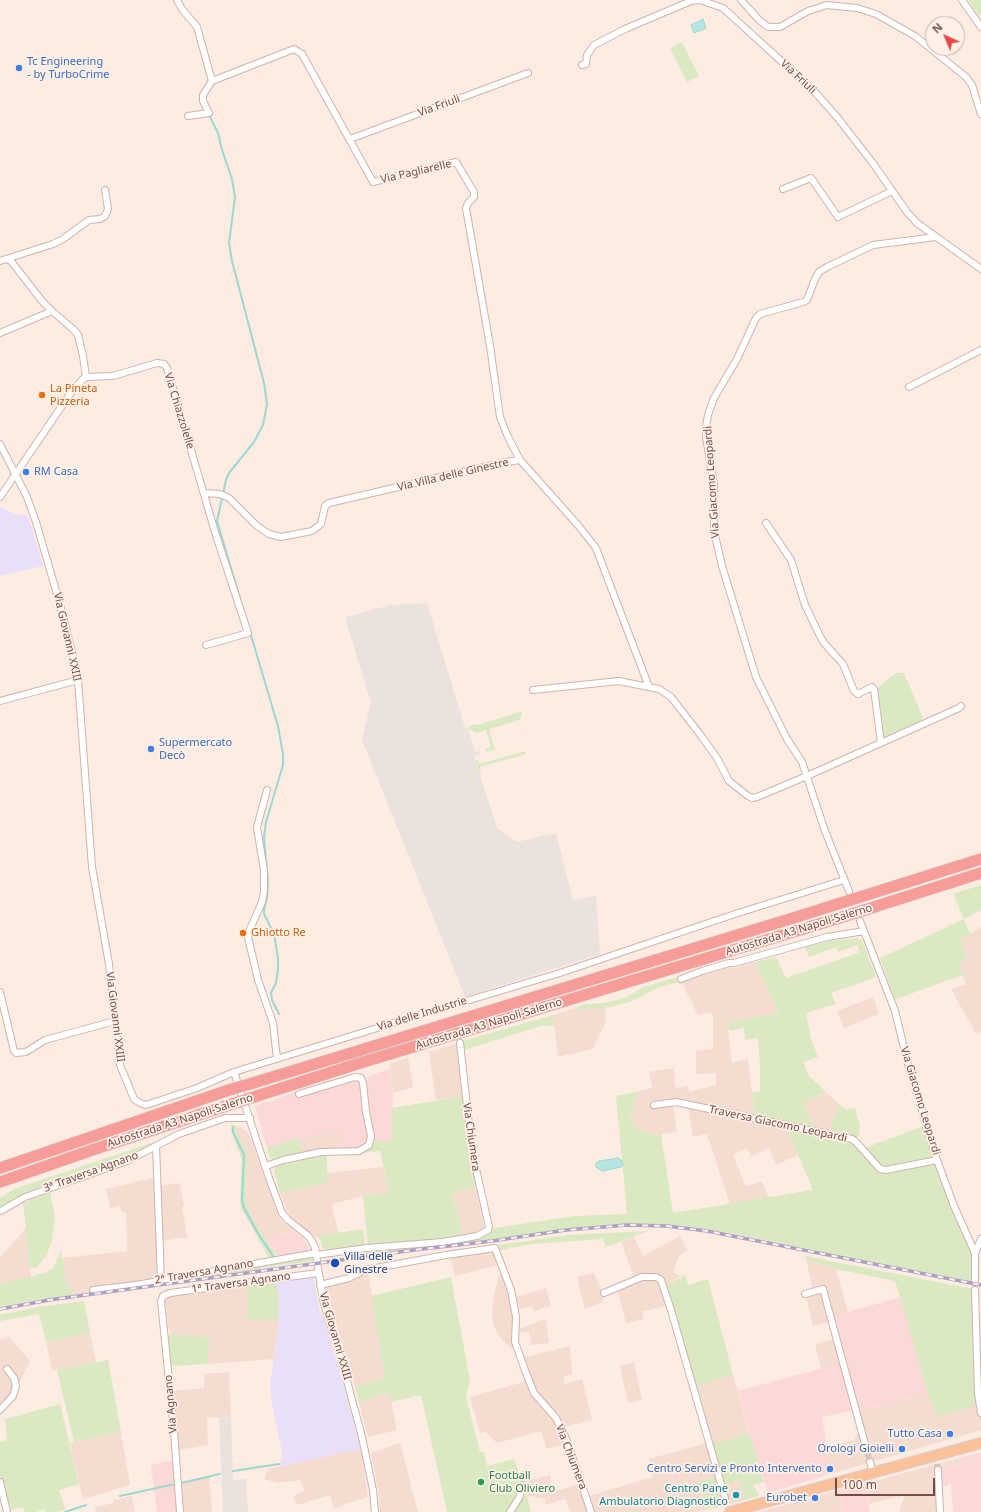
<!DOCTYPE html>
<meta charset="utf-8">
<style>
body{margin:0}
#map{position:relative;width:981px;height:1512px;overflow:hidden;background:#fcece2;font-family:"Noto Sans",sans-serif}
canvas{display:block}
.north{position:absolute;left:925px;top:16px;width:40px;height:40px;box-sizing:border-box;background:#fff1e8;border:1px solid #c7b0a8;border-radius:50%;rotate:316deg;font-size:11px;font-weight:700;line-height:16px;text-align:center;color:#734e49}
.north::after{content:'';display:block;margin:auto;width:14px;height:18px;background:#e64748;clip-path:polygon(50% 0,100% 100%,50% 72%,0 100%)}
.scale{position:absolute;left:835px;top:1478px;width:100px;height:18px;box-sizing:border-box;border:2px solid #734e49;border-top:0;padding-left:5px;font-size:12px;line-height:14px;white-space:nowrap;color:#734e49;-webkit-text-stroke:3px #fff1e8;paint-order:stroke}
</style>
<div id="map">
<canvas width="981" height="1512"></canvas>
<div class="north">N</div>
<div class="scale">100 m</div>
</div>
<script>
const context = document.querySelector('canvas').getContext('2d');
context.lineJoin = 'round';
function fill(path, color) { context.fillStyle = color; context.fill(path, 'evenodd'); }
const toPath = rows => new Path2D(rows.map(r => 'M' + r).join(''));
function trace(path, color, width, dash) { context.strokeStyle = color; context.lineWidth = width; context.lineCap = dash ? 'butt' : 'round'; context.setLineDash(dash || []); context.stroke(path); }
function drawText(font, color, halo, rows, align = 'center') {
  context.font = font + ' "Noto Sans",sans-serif'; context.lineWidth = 3.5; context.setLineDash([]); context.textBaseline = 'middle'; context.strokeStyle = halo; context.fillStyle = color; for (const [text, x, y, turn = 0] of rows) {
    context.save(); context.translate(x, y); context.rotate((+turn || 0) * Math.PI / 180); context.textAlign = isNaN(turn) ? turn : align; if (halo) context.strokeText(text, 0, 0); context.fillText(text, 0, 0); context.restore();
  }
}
fill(toPath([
 [981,927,981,1031,976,1034,951,989,966,984,959,963,968,959,960,940],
 [755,962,779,1013,727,1022,732,1062,748,1059,755,1117,673,1099,650,1102,651,1108,673,1104,677,1132,656,1135,636,1129,630,1117,637,1092,652,1088,649,1072,674,1068,675,1088,688,1086,689,1092,716,1085,716,1073,696,1074,696,1051,713,1049,713,1017,711,1012,698,1015,681,981,728,965,731,969],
 [873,997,879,1014,844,1028,837,1011],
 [577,1007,578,1011,585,1009,605,1008,606,1021,593,1049,558,1057,553,1015],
 [458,1043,463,1096,436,1100,429,1052],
 [408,1058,413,1087,393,1093,389,1064],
 [825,1091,839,1104,829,1133,816,1130,803,1104],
 [688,1106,732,1115,787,1130,798,1155,776,1165,769,1148,751,1156,747,1148,733,1155,746,1187,762,1181,769,1198,730,1204,707,1134,693,1137],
 [237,1126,242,1128,247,1132,251,1139,278,1215,284,1223,294,1231,265,1239,254,1222,248,1207,246,1197,247,1163,236,1131],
 [338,1127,343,1150,323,1149,303,1153,298,1138],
 [383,1167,389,1193,363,1196,332,1204,338,1233,315,1237,291,1217,287,1211,280,1193,327,1183,327,1173],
 [156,1177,159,1278,139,1280,136,1283,91,1289,92,1293,75,1295,68,1285,65,1277,62,1258,127,1251,126,1213,121,1211,120,1206,110,1208,106,1189],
 [180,1183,184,1206,182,1206,187,1237,162,1241,160,1186],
 [476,1187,484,1227,481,1231,463,1236,452,1193],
 [26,1228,31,1277,6,1282,0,1285,0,1257],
 [680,1236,688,1251,679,1255,673,1272,681,1276,663,1287,668,1305,642,1312,644,1319,626,1323,616,1285,634,1277,621,1242,634,1237,643,1256],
 [494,1251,499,1265,455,1276,450,1256],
 [806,1259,836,1269,848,1312,834,1316,830,1322,813,1326,806,1296,812,1286],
 [501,1270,509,1292,512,1312,514,1344,512,1349,497,1334,493,1323,492,1315,494,1295],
 [368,1271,385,1378,355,1387,326,1289,329,1286],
 [594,1273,601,1289,604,1301,585,1309,577,1277],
 [248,1284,247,1319,279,1320,274,1359,207,1364,210,1337,171,1334,170,1329,168,1326,166,1315,167,1308,165,1305,165,1301,167,1298,172,1296],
 [546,1288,551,1306,534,1311,532,1306,520,1309,516,1297],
 [546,1319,549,1343,531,1345,529,1331,521,1333,519,1327,522,1328],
 [90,1333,96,1362,52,1371,46,1342],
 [8,1336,30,1361,14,1394,0,1407,0,1340],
 [834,1339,842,1363,821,1369,815,1344],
 [570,1346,572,1374,564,1376,564,1384,582,1379,592,1420,563,1427,536,1392,522,1358],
 [634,1362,642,1400,628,1403,620,1366],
 [229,1372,231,1417,207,1417,208,1445,178,1450,172,1391,204,1388,204,1374],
 [733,1375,749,1433,711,1444,696,1387],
 [527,1381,530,1393,554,1420,559,1428,564,1444,547,1449,541,1431,497,1443,485,1432,480,1433,470,1397],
 [389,1392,397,1430,368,1437,359,1403],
 [928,1394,936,1416,971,1408,971,1404,977,1404,981,1419,981,1430,827,1475,822,1459,826,1453,839,1449,838,1445,853,1440,857,1434,864,1431,858,1410],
 [121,1432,130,1485,83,1499,70,1443],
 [400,1443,418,1512,380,1512,378,1489,371,1453],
 [707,1443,717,1476,699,1481,706,1510,695,1512,594,1512,589,1496,653,1477,649,1459],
 [361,1449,368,1497,334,1508,330,1495,297,1505,293,1496,305,1491,300,1480,277,1483,264,1479,268,1469],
 [959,1458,961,1464,936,1471,937,1512,899,1512,905,1495,869,1504,864,1484],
 [550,1475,552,1492,579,1484,589,1512,570,1512,565,1499,545,1505,545,1499,523,1495,526,1491,526,1481],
 [209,1476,212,1512,182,1512,180,1483],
 [740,1480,745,1500,730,1504,724,1485],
 [839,1490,844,1507,830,1512,759,1512],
 [132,1496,135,1512,96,1512,95,1507,114,1503,114,1500]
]), '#f4dcd0');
fill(toPath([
 [389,1069,393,1093,392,1140,374,1142,366,1082,369,1076],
 [350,1081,357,1081,361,1086,363,1112,369,1138,366,1144,356,1150,343,1150,338,1128,298,1138,267,1148,255,1106,296,1092,298,1096],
 [294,1231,304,1239,311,1251,278,1257,265,1239],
 [901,1297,928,1394,858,1410,834,1316],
 [842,1363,855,1410,822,1417,828,1458,822,1460,827,1475,768,1493,753,1447,738,1391],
 [981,1452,981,1512,953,1512,951,1483,945,1487,942,1484,941,1470,961,1464,959,1458],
 [174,1460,177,1512,157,1512,151,1465],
 [864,1484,870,1512,830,1512,844,1507,839,1490]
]), '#fcd8d6');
fill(toPath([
 [427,603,465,728,468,729,475,752,480,751,481,754,474,756,497,828,517,842,556,833,573,900,596,895,600,954,465,997,362,740,371,703,345,617,391,605],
 [219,1417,231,1417,233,1480,246,1479,248,1512,223,1512]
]), '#ebe1dd');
fill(toPath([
 [0,507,14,514,28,515,43,566,0,576],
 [313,1276,320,1312,324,1318,345,1391,361,1449,281,1466,280,1461,282,1457,282,1452,272,1404,270,1385,279,1323,279,1296,275,1281]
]), '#e9dff8');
fill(toPath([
 [968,0,981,0,981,18],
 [682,42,699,76,687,82,670,48],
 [896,673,904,673,923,718,921,721,885,737,882,734,876,690,891,676],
 [523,711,520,720,489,729,495,750,486,752,485,749,491,747,486,730,477,733,468,729,470,725,477,725],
 [525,751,526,754,480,767,481,771,479,772,476,761,478,760,479,764],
 [981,885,981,910,964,919,970,934,960,940,968,959,959,963,963,975,893,1000,894,996,880,958,964,919,953,894],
 [856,938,862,940,876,977,831,993,836,1004,806,1013,811,1040,818,1057,803,1062,809,1076,825,1091,803,1104,816,1130,755,1117,752,1092,760,1091,760,1063,758,1038,745,1040,744,1028,729,1031,727,1022,779,1013,755,962,776,957,786,978,860,952,857,945,838,952,836,947,809,957,805,947,830,941],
 [678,977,681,981,657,988,630,1002,605,1008,585,1009,578,1011,577,1007,585,1004,604,1003,627,997,643,987],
 [553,1015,555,1025,541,1026,464,1050,462,1041],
 [637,1092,630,1117,636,1129,656,1135,661,1134,673,1213,813,1190,787,1130,831,1138,850,1141,855,1143,877,1172,881,1173,936,1163,973,1254,973,1282,734,1234,692,1227,662,1225,623,1224,589,1227,383,1254,383,1252,344,1257,343,1255,333,1256,333,1255,478,1238,489,1234,495,1228,575,1216,627,1214,616,1096],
 [463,1096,476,1187,452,1193,463,1236,440,1241,368,1246,363,1196,389,1193,380,1151,363,1153,370,1148,374,1142,392,1140,392,1108],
 [839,1104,846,1110,855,1108,860,1126,858,1140,829,1133],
 [231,1124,237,1126,236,1131,247,1154,246,1197,248,1207,254,1222,278,1257,269,1258,241,1208,240,1200,242,1160,231,1132],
 [925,1125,935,1157,886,1169,881,1168,865,1148],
 [298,1138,303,1153,274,1160,269,1157,267,1148],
 [151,1143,151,1146,123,1159,30,1191,16,1198,0,1208,0,1198,14,1189],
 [327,1154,327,1183,280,1193,274,1171,276,1166],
 [50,1192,55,1217,52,1241,46,1256,36,1268,30,1268,23,1203],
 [363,1229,365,1247,324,1250,318,1236],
 [648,1231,606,1247,603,1239,533,1244,500,1250,498,1245,569,1235],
 [61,1251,65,1277,68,1285,75,1295,29,1301,0,1308,0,1285,6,1282,45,1273,53,1268],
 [311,1256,313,1261,260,1268,260,1271,145,1287,145,1285],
 [805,1256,973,1289,974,1372,977,1404,971,1404,971,1408,936,1416,928,1394,895,1281,836,1269,806,1259],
 [685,1275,688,1285,708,1279,733,1375,696,1387,667,1285],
 [451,1277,470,1381,466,1396,480,1452,484,1452,487,1466,514,1459,522,1482,519,1494,507,1512,447,1512,421,1395,391,1402,388,1392,359,1403,355,1387,385,1378,371,1296],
 [275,1281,279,1296,279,1320,247,1319,248,1284],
 [84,1301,90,1333,46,1342,39,1314,0,1321,0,1315,38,1307],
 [171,1334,210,1337,207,1364,171,1366,168,1336],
 [108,1360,121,1432,74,1442,57,1370],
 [60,1404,79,1484,59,1490,65,1509,56,1512,46,1512,45,1509,36,1512,25,1512,23,1507,9,1510,0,1475,0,1442,7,1440,5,1419],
 [749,1433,764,1482,753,1485,759,1496,745,1500,740,1480,724,1485,711,1444],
 [717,1476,725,1506,707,1510,698,1481],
 [523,1495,527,1496,531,1512,513,1512]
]), '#dae9c1');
const water = toPath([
 [703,19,706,28,694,33,691,25,703,19],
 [618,1158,622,1161,623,1165,621,1167,602,1171,596,1167,596,1163,599,1161,618,1158]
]);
fill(water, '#b7e5e1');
trace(water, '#9dd7d3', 1);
trace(toPath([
 [210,117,218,133,222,150,232,179,235,197,229,243,232,261,264,383,267,404,263,425,254,442,229,473,226,480,217,521,278,726,283,754,283,765,266,822,264,837,268,882,267,898,264,909,264,914,274,934,278,958,278,969,276,983,271,993,272,1000,279,1014],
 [233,1127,233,1132,244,1155,242,1200,244,1208,259,1235,273,1256],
 [233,1471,279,1464],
 [181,1483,220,1474],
 [120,1496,175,1484],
 [65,1512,86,1505]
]), '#9dd7d3', 2);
trace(toPath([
 [865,1444,870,1462],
 [937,1464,938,1470],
 [725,1498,727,1505]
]), '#dac4bc', 6, [6, 3]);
const minor = toPath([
 [177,0,182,9,197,27,212,81],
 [741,0,760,21,768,27,780,27,808,11,827,5,857,8,876,14,915,36,966,77,972,85,981,114],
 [962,0,981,27],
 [582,65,586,64,587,55,594,45,625,29,691,1,700,0,723,8,814,91,837,117,872,162,907,212,917,223,981,269],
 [212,81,294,49,302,54,373,182,456,162,474,192,474,197,468,203,466,208,490,346,500,417,508,437,520,460,577,524,596,548,649,687],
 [188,116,209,113,203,101,203,95,212,81],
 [350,139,528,73],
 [783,189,811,178,838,217,892,191],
 [6,259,53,244,63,239,89,220,100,219,105,216,108,209,105,190],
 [0,261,6,259,11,261,42,301,52,311,73,329,78,335,83,356,86,377],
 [0,333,52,311],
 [909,387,981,350],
 [0,444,27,497,36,522,59,601,76,668,78,680,92,867,109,964,120,1065,134,1099,140,1103,146,1105,197,1088,234,1072,426,1013,560,973,735,914,844,880],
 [204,493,220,494,229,498,257,526,269,534,281,537,312,531,321,524,325,506,329,503,506,462,520,460],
 [0,497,70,394,82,380,86,377,113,376,157,363,164,364,167,368,215,532,248,633,206,645],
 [766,523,791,560,805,605,820,636,824,643,843,664,854,691,858,694,872,687,874,689,881,743],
 [533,690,619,681,659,689,671,697,699,733,717,758,729,781,748,796,752,798,757,797,807,776,959,708,961,706],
 [0,701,78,680],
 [267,790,257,827,264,871,264,891,262,902,250,929,248,937,258,980,273,1023,277,1059],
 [849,891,825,831,802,762,787,739,756,677,722,566,714,531,714,485,706,437,706,426,708,415,714,398,737,359,756,318,760,314,803,302,807,300,815,279,819,272,827,267,873,245,936,237],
 [860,921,895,1011,908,1064,937,1160,954,1206,975,1253,975,1282],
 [681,979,702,971,729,963,734,963,827,937,864,931],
 [0,992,14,1051,16,1053,26,1052,45,1040,115,1021],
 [234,1072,269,1178,282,1213,288,1220,307,1235,312,1241,315,1248,323,1300,343,1366,362,1437,373,1490,375,1512],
 [654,1105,676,1102,852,1139,856,1142,880,1169,886,1170,937,1160],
 [156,1146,161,1279],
 [266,1166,283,1160,321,1152,359,1151,369,1145,371,1136,366,1112,363,1083,361,1078,355,1077,299,1094],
 [1,1211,25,1197,127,1161,179,1134,225,1118,250,1118],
 [975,1253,981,1239],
 [316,1255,367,1248,443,1242,477,1236,488,1230,489,1227,472,1151,460,1043],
 [320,1285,349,1278,365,1270,446,1255,495,1248,511,1290,516,1317,515,1342,526,1373,534,1393,556,1418,565,1436,591,1512],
 [93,1290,136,1285,316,1253],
 [975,1290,978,1393,981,1413],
 [604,1293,642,1277,656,1277,661,1280,671,1310,725,1498],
 [805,1294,823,1289,865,1444],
 [0,1410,13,1396,16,1386,14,1378,7,1369],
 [870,1462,873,1472],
 [938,1470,940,1512],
 [0,1482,7,1512],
 [180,1512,174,1431,161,1301,163,1296,170,1293,318,1273],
 [510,1512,519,1498,523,1485]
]);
const primary = toPath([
 [730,1512,981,1443]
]);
const motorway = toPath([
 [253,1083,790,919,981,859],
 [257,1096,360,1063,849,915,981,873],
 [0,1168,229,1090],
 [0,1182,98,1148,235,1103]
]);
trace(minor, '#cfb3ac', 8);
trace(primary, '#d8cdcc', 12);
trace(motorway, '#d8cdcc', 12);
trace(minor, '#fff', 6);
trace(primary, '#fbc19a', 10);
trace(motorway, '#f69c99', 11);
const rail = toPath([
 [0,1309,49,1300,414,1250,492,1241,566,1230,627,1225,667,1226,707,1231,981,1285]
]);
trace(rail, '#aca1c5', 3.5);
trace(rail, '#fff1e8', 2, [6]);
const motorwayBridge = toPath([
 [229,1090,253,1083],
 [235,1103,257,1096]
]);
trace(motorwayBridge, '#d8cdcc', 12, []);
trace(motorwayBridge, '#f69c99', 11);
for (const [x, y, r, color] of [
 [19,68,4,"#3f7fe0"],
 [42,395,4,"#e8710a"],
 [26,472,4,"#3f7fe0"],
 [151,749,4,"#3f7fe0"],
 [243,933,4,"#e8710a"],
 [335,1263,5,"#1a4fb4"],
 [950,1434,4,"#3f7fe0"],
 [902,1449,4,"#3f7fe0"],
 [830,1469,4,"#3f7fe0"],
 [481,1482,4,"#2e9e5b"],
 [736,1495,4,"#0f9aa8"],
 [815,1498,4,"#3f7fe0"]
]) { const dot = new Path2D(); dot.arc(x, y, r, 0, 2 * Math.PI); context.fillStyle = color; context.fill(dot); trace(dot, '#fff1e8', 1.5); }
drawText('11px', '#366cbe', '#fff1e8', [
 ["Tc Engineering",27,62,"left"],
 ["- by TurboCrime",27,75,"left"],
 ["RM Casa",34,472,"left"],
 ["Supermercato",159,743,"left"],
 ["Decò",159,756,"left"],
 ["Tutto Casa",942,1434],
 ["Orologi Gioielli",894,1449],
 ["Centro Servizi e Pronto Intervento",822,1469],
 ["Eurobet",807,1498]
], 'right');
drawText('11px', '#734e49', '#fff1e8', [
 ["Via Friuli",798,77,43],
 ["Via Friuli",439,106,-20],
 ["Via Pagliarelle",416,172,-13],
 ["Via Chiazzolelle",179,411,73],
 ["Via Villa delle Ginestre",453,475,-13],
 ["Via Giacomo Leopardi",712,482,-94],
 ["Via Giovanni XXIII",67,637,77],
 ["Autostrada A3 Napoli-Salerno",799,930,-17],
 ["Via delle Industrie",422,1014,-17],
 ["Via Giovanni XXIII",115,1017,83],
 ["Autostrada A3 Napoli-Salerno",489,1024,-17],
 ["Via Giacomo Leopardi",920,1101,73],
 ["Autostrada A3 Napoli-Salerno",180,1121,-18],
 ["Traversa Giacomo Leopardi",778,1124,12],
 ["Via Chiumera",471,1137,82],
 ["3ª Traversa Agnano",91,1172,-20],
 ["2ª Traversa Agnano",204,1272,-10],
 ["1ª Traversa Agnano",241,1283,-8],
 ["Via Giovanni XXIII",335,1336,74],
 ["Via Agnano",171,1404,-95],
 ["Via Chiumera",571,1457,69]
]);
drawText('11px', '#c56008', '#fff1e8', [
 ["La Pineta",50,389],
 ["Pizzeria",50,402],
 ["Ghiotto Re",251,933]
], 'left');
drawText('11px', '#164399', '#fff1e8', [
 ["Villa delle",344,1257],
 ["Ginestre",344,1270]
], 'left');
drawText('11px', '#27864d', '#fff1e8', [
 ["Football",489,1476],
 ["Club Oliviero",489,1489]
], 'left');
drawText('11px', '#0d838f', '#fff1e8', [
 ["Centro Pane",728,1489],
 ["Ambulatorio Diagnostico",728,1502]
], 'right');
</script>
